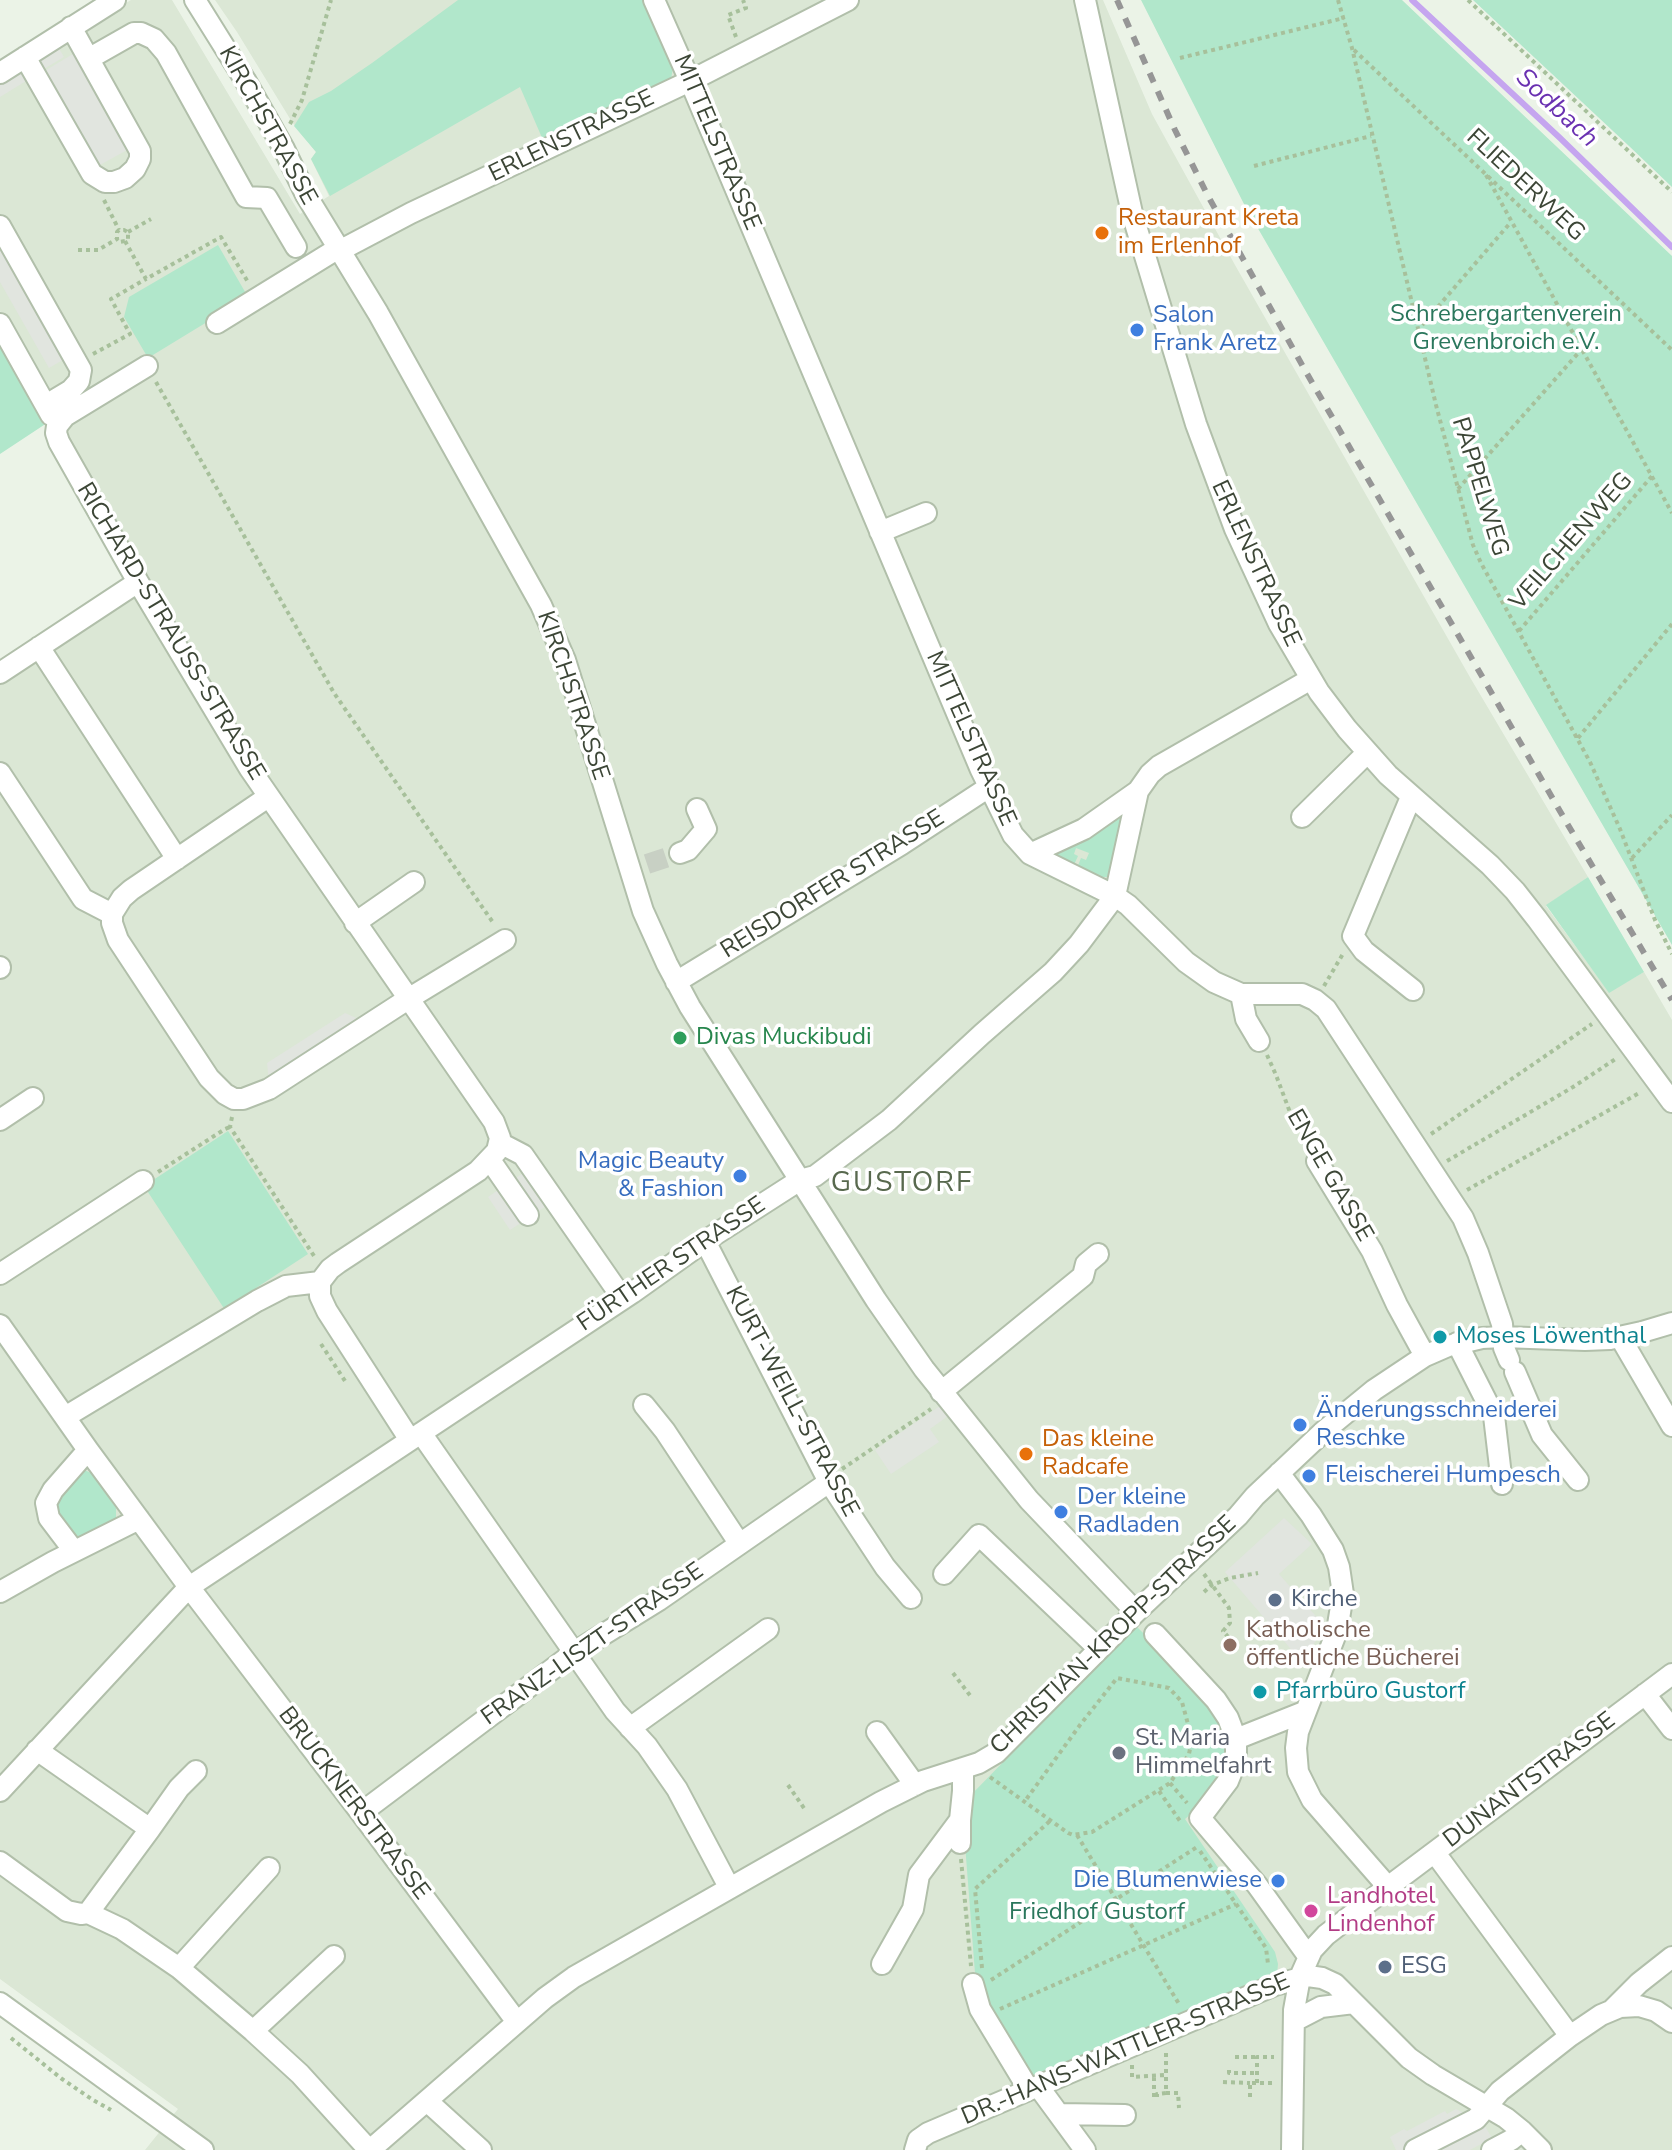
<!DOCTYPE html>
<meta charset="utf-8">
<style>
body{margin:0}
canvas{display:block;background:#ebf3e7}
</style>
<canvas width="1672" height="2150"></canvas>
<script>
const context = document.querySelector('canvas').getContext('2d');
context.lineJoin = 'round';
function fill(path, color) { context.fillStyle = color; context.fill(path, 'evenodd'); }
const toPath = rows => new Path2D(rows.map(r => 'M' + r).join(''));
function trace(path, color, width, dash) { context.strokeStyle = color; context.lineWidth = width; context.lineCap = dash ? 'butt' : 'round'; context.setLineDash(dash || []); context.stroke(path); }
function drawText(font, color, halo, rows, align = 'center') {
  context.font = font + ' "Nunito Sans",sans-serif'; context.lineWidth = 7; context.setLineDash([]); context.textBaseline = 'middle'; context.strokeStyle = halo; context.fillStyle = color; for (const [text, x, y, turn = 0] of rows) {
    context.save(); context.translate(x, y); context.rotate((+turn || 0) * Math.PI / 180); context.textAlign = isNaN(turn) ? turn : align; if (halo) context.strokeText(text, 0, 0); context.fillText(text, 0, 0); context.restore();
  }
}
fill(toPath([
 [131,0,172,0,300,214,329,196,311,159,316,152,292,122,237,32,215,0,1103,0,1152,114,1235,265,1471,679,1588,877,1546,906,1609,992,1644,972,1672,1020,1672,2150,145,2150,178,2109,0,1979,0,684,151,584,67,435,60,415,0,311,0,79]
]), '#dbe7d5');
fill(toPath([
 [458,0,643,0,673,68,671,79,543,140,520,87,330,196,311,159,316,152,294,126,309,102,331,91,372,63],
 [1141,0,1402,0,1672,256,1672,945,1245,206],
 [1473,0,1672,0,1672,187,1629,146],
 [218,245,248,297,148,358,124,317,129,297],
 [0,344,47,423,0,454],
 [1118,814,1123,815,1113,873,1107,877,1098,877,1077,868,1081,858,1086,860,1089,853,1076,848,1074,854,1078,856,1073,867,1056,856,1057,852],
 [1588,877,1644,972,1609,993,1546,905],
 [228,1131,308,1254,256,1288,258,1293,227,1313,144,1186],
 [82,1469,91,1473,116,1508,116,1518,89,1534,76,1539,56,1511,54,1498],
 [1136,1626,1192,1681,1225,1728,1231,1751,1224,1774,1199,1807,1185,1819,1275,1952,1278,1964,1277,1974,1030,2080,976,1986,965,1844,970,1796]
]), '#b1e7cb');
fill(toPath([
 [57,45,64,57,37,73,30,61],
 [83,48,138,144,89,171,36,76],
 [18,69,26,81,0,97,0,79],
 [0,226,73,354,49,368,0,282],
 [345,1013,361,1020,269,1081,267,1063],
 [526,1171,548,1205,510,1230,488,1197],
 [940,1406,948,1416,930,1429,939,1442,891,1474,875,1450],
 [1284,1518,1312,1544,1279,1574,1321,1622,1318,1638,1301,1661,1225,1572],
 [1456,2109,1483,2123,1492,2138,1470,2150,1396,2150,1390,2137,1404,2129,1407,2131,1445,2111,1447,2114]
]), '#e1e5df');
trace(toPath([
 [1412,0,1560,138,1672,247]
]), '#c5a5ef', 6);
trace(toPath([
 [647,864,680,853]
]), '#c8d0c4', 20, [20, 10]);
const minor = toPath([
 [195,0,245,80,284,149,306,195,378,313,541,605,565,660,643,911,667,964,690,1007,876,1300,924,1369,1029,1500,1136,1612],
 [654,0,690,81,981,770,1013,835,1030,854,1115,896,1128,905,1186,962,1214,982,1241,994,1302,994,1315,1000,1326,1009,1463,1218,1478,1253,1502,1324,1504,1348,1509,1360],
 [1085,0,1132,213,1196,424,1235,529,1279,624,1319,692,1347,729,1388,775,1490,865,1515,891,1537,919,1672,1102],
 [25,57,92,174,105,182,114,182,125,178,135,169,140,159,140,151,71,27],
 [90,58,134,33,141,33,154,39,166,53,246,197,267,198,296,247],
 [0,73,115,0],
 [0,226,81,370,79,381,71,390,46,405],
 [339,251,411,213,690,81,848,0],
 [217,323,337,249],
 [0,324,51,415],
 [147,366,65,416,57,426,56,433,59,442,138,582,250,769,494,1122,500,1138,497,1151,478,1171,338,1263,330,1269,320,1282,320,1296,327,1311,410,1440],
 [880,532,926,513],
 [39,647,177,859],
 [0,673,138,582],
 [0,773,83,899,112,914],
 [268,797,131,890,122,898,112,914,112,923,118,940,209,1078,225,1094,234,1099,243,1099,269,1089,408,999,505,940],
 [1411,797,1353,936,1364,951,1413,990],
 [1302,817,1367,753],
 [680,853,688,850,706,829,697,809],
 [1030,854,1084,829,1138,791,1150,774,1159,766,1311,679],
 [355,923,414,882],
 [0,968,0,967],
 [676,982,902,844,989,787],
 [1241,994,1246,1019,1259,1041],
 [0,1120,33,1098],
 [500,1143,523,1155,623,1299],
 [490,1160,528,1215],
 [1317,1161,1372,1251,1397,1305,1425,1356],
 [705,1241,829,1482,885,1567,911,1598],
 [0,1274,143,1181],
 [0,1325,88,1450,189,1587,361,1813,517,2022],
 [1620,1337,1672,1426],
 [1457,1343,1494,1416,1502,1484],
 [1515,1372,1542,1435,1578,1480],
 [941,1392,1083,1276,1086,1264,1098,1254],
 [644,1405,665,1431,739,1543],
 [65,1417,257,1301,286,1286,320,1282],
 [421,1433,615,1711,647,1746,677,1789,729,1887],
 [1279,1473,1311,1515,1333,1550,1339,1567,1343,1594,1337,1631,1298,1732,1296,1748,1298,1772,1312,1800,1388,1887],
 [74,1551,49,1518,46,1503,53,1490,88,1450],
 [944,1574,979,1535,1099,1649],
 [0,1592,53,1562,139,1519],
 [1155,1634,1216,1700,1228,1718,1236,1739,1236,1761,1228,1781,1200,1818,1257,1885,1308,1956],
 [1645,1694,1672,1729],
 [630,1728,768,1629],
 [877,1732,915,1785],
 [1236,1739,1304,1712],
 [37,1750,150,1829,88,1913],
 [0,1791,189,1587,632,1293,705,1241,800,1180,815,1176,889,1120,982,1034,1053,972,1079,944,1115,896,1138,791],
 [361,1813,575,1652,659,1600,829,1482],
 [150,1829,179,1788,196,1771],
 [960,1843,960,1820,963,1791,963,1768],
 [1435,1853,1570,2036],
 [0,1862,67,1911,81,1914,88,1913,122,1929,179,1968,253,2031,300,2074,369,2150],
 [882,1964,913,1909,919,1875,960,1820],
 [179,1968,269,1868],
 [973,1984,980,2009,1029,2090],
 [0,2003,203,2150],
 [1613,2009,1639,1983,1672,1957],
 [1294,2021,1321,2007,1354,2003],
 [253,2031,334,1956],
 [1038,2086,1085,2150],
 [427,2101,481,2150],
 [1059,2114,1125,2115],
 [370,2150,545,1998,574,1977,881,1802,923,1781,979,1763,996,1753,1136,1612,1238,1516,1255,1496,1324,1431,1374,1390,1425,1356,1448,1346,1482,1338,1503,1337,1585,1340,1610,1339,1642,1332,1672,1323],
 [915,2150,918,2140,928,2133,1275,1985,1308,1976,1322,1978,1335,1984,1409,2058,1433,2075,1506,2118,1522,2131,1541,2150],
 [1292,2150,1294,2010,1300,1977,1312,1950,1326,1935,1388,1887,1672,1674],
 [1415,2150,1476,2119,1500,2091,1570,2036,1601,2015,1620,2007,1639,2006,1656,2011,1672,2022],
 [1492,2150,1511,2140,1522,2131]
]);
trace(minor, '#b1bfaa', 24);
trace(toPath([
 [1338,0,1352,48,1436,405,1473,545,1481,563,1590,762,1620,829,1655,920,1672,954],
 [1468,0,1672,192],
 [736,37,728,15,746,8,743,0],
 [1354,50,1672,350],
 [1180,58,1344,18],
 [290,124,302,100,331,0],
 [1254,166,1371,136],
 [1486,175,1672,513],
 [104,200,119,230],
 [128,232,151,219],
 [125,241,146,279,221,237,248,282],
 [78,250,98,250,117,239,117,232,119,230,124,230,128,232,128,239,125,241,119,242,117,239],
 [1417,331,1511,222],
 [93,354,130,334,111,299,146,279],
 [156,382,334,693,494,924],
 [1458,489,1581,350],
 [1519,631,1652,476],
 [1578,738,1672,624],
 [1632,858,1672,815],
 [1324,986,1344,952],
 [1267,1055,1276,1075,1294,1123,1307,1145],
 [232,1117,230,1127,316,1259],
 [1431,1134,1592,1024],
 [1447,1161,1573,1087,1617,1058],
 [158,1172,225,1129,230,1127],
 [1467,1190,1641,1092],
 [321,1344,345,1381],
 [842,1469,931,1409],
 [1204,1574,1229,1608,1230,1623,1223,1631,1229,1638],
 [1204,1592,1212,1585,1230,1578,1258,1573],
 [953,1673,972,1698],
 [990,1777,1068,1833,1073,1835,1092,1832,1170,1783,1189,1754,1192,1739,1182,1702,1169,1688,1117,1678,1080,1725,1025,1801],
 [1170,1783,1187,1803],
 [788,1785,806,1811],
 [1159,1791,1180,1821],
 [1077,1835,1179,2004],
 [1200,1851,1266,1948,1268,1964,1267,1965],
 [961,1859,971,1966],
 [982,1968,975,1889,1051,1820],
 [991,1980,1197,1847],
 [1000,2009,1236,1904],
 [11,2038,62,2079,93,2100,111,2110],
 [1235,2057,1257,2057],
 [1132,2065,1132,2077,1166,2075,1166,2050],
 [1229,2070,1229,2073,1256,2073],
 [1223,2082,1250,2083],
 [1257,2083,1257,2057,1274,2057],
 [1166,2093,1178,2093,1179,2108],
 [1154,2097,1154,2076],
 [1157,2097,1157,2094,1166,2093,1166,2075],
 [1250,2097,1250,2083,1274,2083]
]), '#a7c09b', 4, [4, 4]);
trace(minor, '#fff', 20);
trace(toPath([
 [1117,0,1175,130,1208,196,1306,372,1568,825,1672,1000]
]), '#969696', 6, [10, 10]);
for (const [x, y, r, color] of [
 [1102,233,8,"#e8710a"],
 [1137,330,8,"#3f7fe0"],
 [680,1038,8,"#2e9e5b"],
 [740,1176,8,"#3f7fe0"],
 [1440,1337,8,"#0f9aa8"],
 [1300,1425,8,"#3f7fe0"],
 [1026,1454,8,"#e8710a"],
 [1309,1476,8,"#3f7fe0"],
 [1061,1512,8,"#3f7fe0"],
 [1275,1600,8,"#5c6f8a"],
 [1230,1645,8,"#8d6e63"],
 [1260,1692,8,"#0f9aa8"],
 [1119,1753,8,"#6b7280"],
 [1278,1881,8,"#3f7fe0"],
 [1311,1911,8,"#d1479c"],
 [1385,1967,8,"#5c6f8a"]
]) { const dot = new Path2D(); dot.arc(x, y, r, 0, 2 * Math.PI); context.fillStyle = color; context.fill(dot); trace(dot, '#fff', 3); }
drawText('24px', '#3c4636', '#fff', [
 ["KIRCHSTRASSE",267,126,61],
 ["ERLENSTRASSE",572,137,-26],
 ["MITTELSTRASSE",716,143,67],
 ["FLIEDERWEG",1525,186,43],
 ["PAPPELWEG",1479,487,73],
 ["VEILCHENWEG",1572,542,-49],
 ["ERLENSTRASSE",1255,564,65],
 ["RICHARD-STRAUSS-STRASSE",170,632,59],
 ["KIRCHSTRASSE",572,696,71],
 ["MITTELSTRASSE",970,739,66],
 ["REISDORFER STRASSE",833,885,-32],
 ["ENGE GASSE",1329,1176,60],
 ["FÜRTHER STRASSE",672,1265,-34],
 ["KURT-WEILL-STRASSE",791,1402,62],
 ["CHRISTIAN-KROPP-STRASSE",1114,1636,-44],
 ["FRANZ-LISZT-STRASSE",593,1645,-35],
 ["DUNANTSTRASSE",1530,1781,-37],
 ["BRUCKNERSTRASSE",353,1804,53],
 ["DR.-HANS-WATTLER-STRASSE",1126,2050,-23]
]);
drawText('24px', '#c56008', '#fff', [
 ["Restaurant Kreta",1118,219],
 ["im Erlenhof",1118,247],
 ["Das kleine",1042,1440],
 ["Radcafe",1042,1468]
], 'left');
drawText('24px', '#2a775c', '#fff', [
 ["Schrebergartenverein",1506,315],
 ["Grevenbroich e.V.",1506,343],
 ["Friedhof Gustorf",1097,1913]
]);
drawText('24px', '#366cbe', '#fff', [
 ["Salon",1153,316],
 ["Frank Aretz",1153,344],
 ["Magic Beauty",724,1162,"right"],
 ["& Fashion",724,1190,"right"],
 ["Änderungsschneiderei",1316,1411],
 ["Reschke",1316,1439],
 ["Fleischerei Humpesch",1325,1476],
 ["Der kleine",1077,1498],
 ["Radladen",1077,1526],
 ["Die Blumenwiese",1262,1881,"right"]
], 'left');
drawText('24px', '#27864d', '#fff', [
 ["Divas Muckibudi",696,1038]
], 'left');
drawText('24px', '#0d838f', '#fff', [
 ["Moses Löwenthal",1456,1337],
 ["Pfarrbüro Gustorf",1276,1692]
], 'left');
drawText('24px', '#4e5e75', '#fff', [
 ["Kirche",1291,1600],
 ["ESG",1401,1967]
], 'left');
drawText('24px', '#785e54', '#fff', [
 ["Katholische",1246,1631],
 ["öffentliche Bücherei",1246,1659]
], 'left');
drawText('24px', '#5b616d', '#fff', [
 ["St. Maria",1135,1739],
 ["Himmelfahrt",1135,1767]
], 'left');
drawText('24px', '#b23c85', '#fff', [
 ["Landhotel",1327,1897],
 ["Lindenhof",1327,1925]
], 'left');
drawText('italic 26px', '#6a31b1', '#fff', [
 ["Sodbach",1556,109,43]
]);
context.letterSpacing = '2px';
drawText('28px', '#58694e', '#fff', [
 ["GUSTORF",902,1184]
]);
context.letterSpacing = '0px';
</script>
